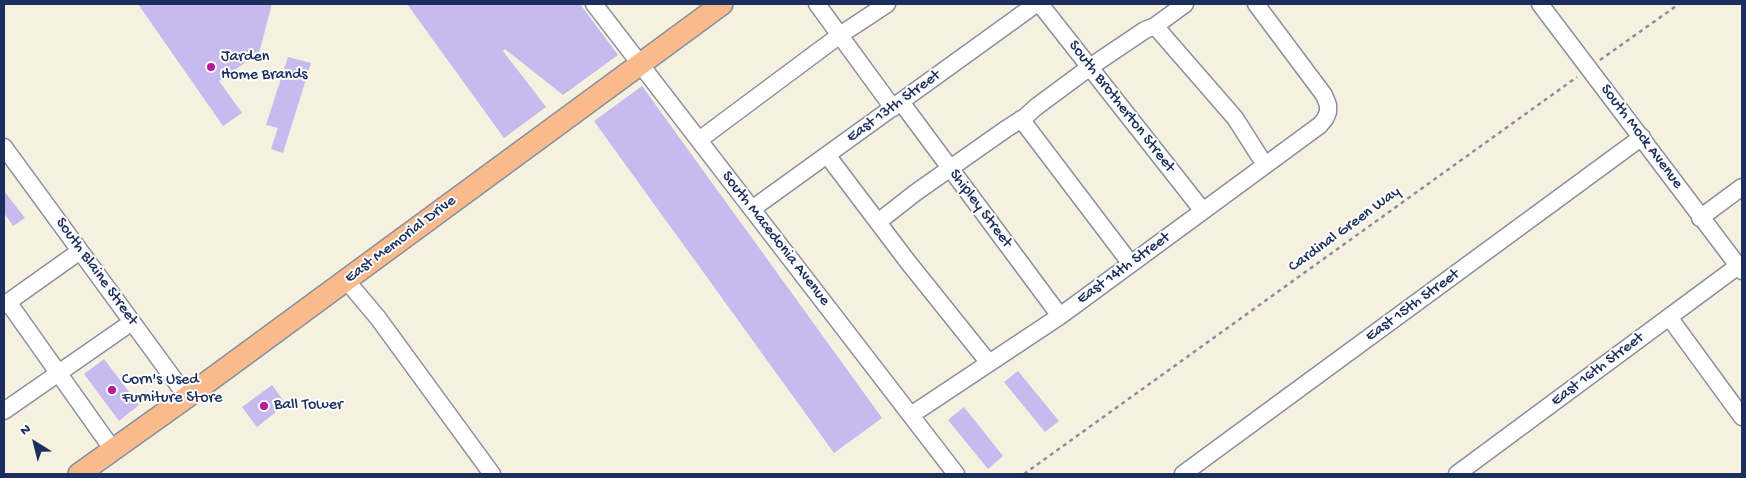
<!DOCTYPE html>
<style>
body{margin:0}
#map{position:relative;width:1746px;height:478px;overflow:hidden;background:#f6f0e0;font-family:"Gochi Hand",sans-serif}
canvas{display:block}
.frame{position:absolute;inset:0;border:5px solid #1b2f5e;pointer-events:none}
.north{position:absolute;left:10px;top:418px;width:50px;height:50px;-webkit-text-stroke:4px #fff;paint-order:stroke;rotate:324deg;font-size:14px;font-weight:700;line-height:20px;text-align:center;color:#1b2f5e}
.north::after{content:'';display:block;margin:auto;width:18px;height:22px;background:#1b2f5e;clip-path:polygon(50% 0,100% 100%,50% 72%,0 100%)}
</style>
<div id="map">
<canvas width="1746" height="478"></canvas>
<div class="frame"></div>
<div class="north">N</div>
</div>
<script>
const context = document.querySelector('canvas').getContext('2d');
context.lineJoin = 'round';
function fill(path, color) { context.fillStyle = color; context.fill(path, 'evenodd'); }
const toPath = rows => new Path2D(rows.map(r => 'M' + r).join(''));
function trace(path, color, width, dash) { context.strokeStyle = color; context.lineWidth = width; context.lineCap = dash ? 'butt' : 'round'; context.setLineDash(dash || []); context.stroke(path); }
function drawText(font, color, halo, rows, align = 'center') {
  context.font = font + ' "Gochi Hand",sans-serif'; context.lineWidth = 4; context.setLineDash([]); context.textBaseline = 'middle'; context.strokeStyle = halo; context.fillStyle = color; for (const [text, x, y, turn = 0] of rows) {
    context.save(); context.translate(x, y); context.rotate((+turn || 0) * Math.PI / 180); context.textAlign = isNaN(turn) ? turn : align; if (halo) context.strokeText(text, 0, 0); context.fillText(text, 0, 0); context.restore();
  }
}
fill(toPath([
 [138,4,272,4,259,53,219,81,242,113,223,126],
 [407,4,580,4,618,55,563,95,505,49,503,51,546,107,504,138],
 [288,57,311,63,283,153,271,149,278,128,266,125],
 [642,86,882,418,834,453,594,121],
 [4,191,25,218,13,226,4,213],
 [104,359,139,405,119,421,84,374],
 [1018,371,1059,421,1045,432,1004,382],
 [272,385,286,404,257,427,242,407],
 [964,407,1003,456,988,469,948,420]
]), '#c6baee');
const minor = toPath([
 [594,4,956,474],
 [817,4,893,108],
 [1040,4,1203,211],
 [1540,4,1742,271],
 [1155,26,1235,118,1265,165],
 [901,102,1060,316],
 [1021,119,1131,264],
 [699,140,840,35,887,4],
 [4,147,187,397],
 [827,155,908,262,989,363],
 [752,209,1036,4],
 [1700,218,1742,187],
 [878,222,915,193,1006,129,1025,117,1036,107,1090,67,1145,30,1155,26,1185,4],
 [346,280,378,318,492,474],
 [8,302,113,450],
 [4,305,80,251],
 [1669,317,1742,417],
 [4,411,132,322],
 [911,415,1060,316,1320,125,1325,119,1328,112,1328,105,1324,95,1256,4],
 [1183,474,1642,137],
 [1457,474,1738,266]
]);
const major = toPath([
 [79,474,187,397,722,4]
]);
trace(minor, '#88909f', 19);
trace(major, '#88909f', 24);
trace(toPath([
 [1600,60,1679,4],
 [1024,474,1577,77]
]), '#88909f', 2.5, [4, 4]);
trace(minor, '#fff', 16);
trace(major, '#fabb8c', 21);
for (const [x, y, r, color] of [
 [211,67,5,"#b5179e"],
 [112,390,5,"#b5179e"],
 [264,406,5,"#b5179e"]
]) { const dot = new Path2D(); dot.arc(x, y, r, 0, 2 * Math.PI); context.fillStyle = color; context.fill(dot); trace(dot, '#fff', 2); }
drawText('16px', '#1b2f5e', '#fff', [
 ["Jarden",221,58],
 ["Home Brands",221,76],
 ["Corn's Used",122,381],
 ["Furniture Store",122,399],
 ["Ball Tower",274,406]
], 'left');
drawText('16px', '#1b2f5e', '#fff', [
 ["East 13th Street",894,107,-36],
 ["South Brotherton Street",1121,107,52],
 ["South Mock Avenue",1641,137,53],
 ["Shipley Street",980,209,53],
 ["Cardinal Green Way",1345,230,-36],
 ["South Macedonia Avenue",775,239,52],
 ["East Memorial Drive",401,240,-37],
 ["East 14th Street",1124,269,-36],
 ["South Blaine Street",96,272,54],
 ["East 15th Street",1413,306,-36],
 ["East 16th Street",1598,370,-37]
]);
</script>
